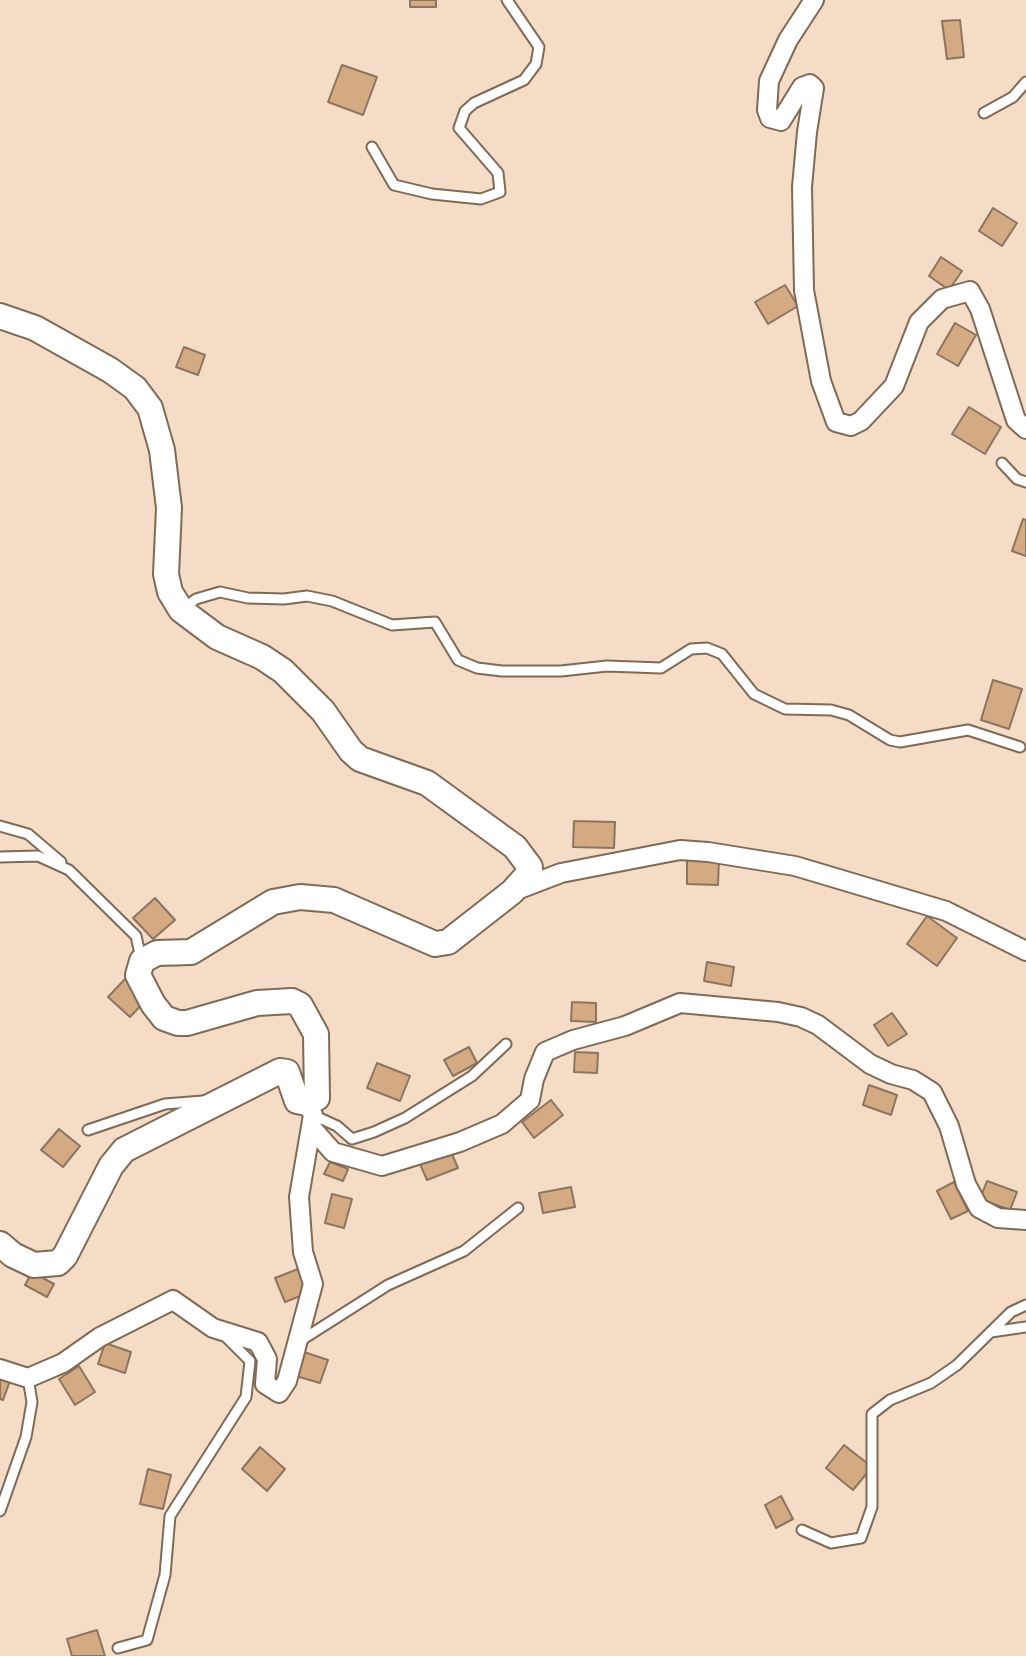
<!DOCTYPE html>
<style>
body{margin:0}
canvas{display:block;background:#f5dcc6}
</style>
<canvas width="1026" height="1656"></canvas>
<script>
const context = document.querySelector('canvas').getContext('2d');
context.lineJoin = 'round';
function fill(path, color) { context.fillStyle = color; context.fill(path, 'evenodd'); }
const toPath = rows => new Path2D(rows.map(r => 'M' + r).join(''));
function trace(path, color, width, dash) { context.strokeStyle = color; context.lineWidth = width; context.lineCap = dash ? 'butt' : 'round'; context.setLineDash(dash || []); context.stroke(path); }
const building = toPath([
 [410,0,436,0,436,7,410,7,410,0],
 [960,20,964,57,947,59,942,21,960,20],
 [342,65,377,77,363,115,328,102,342,65],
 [993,208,1017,223,1002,246,979,231,993,208],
 [941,257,962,271,949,290,929,276,941,257],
 [785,285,798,306,768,324,755,302,785,285],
 [955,323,976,335,958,366,937,354,955,323],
 [184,347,205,355,198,375,176,367,184,347],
 [969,407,1001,427,985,454,952,434,969,407],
 [1023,519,1026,520,1026,556,1012,551,1023,519],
 [993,680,1022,689,1009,729,981,720,993,680],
 [574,821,615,822,614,848,573,847,574,821],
 [687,858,719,859,718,885,687,884,687,858],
 [155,898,175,920,153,939,133,918,155,898],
 [927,916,957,938,937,966,907,944,927,916],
 [707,962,734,967,731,986,704,981,707,962],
 [125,979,147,999,130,1017,108,997,125,979],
 [572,1002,596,1003,596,1022,571,1021,572,1002],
 [892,1013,907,1034,888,1046,874,1025,892,1013],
 [469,1047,477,1063,453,1076,444,1060,469,1047],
 [575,1052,598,1053,597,1073,574,1072,575,1052],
 [377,1063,410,1076,400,1101,367,1088,377,1063],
 [869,1085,897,1095,891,1115,863,1105,869,1085],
 [551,1100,563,1115,534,1138,522,1122,551,1100],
 [59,1129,80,1146,63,1167,41,1150,59,1129],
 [451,1152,458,1168,427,1180,420,1164,451,1152],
 [330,1162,348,1169,343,1181,324,1174,330,1162],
 [987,1181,1017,1192,1010,1210,980,1199,987,1181],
 [954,1182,968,1211,951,1219,937,1191,954,1182],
 [571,1187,575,1207,543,1213,539,1193,571,1187],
 [332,1194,352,1199,344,1228,325,1223,332,1194],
 [298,1269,308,1293,285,1302,275,1278,298,1269],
 [32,1272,54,1284,47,1297,25,1285,32,1272],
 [105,1343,131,1352,125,1373,98,1364,105,1343],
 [304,1352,328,1360,320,1383,296,1376,304,1352],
 [79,1366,95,1392,75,1405,59,1379,79,1366],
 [0,1377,10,1381,3,1400,0,1399,0,1377],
 [844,1445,872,1467,853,1490,826,1468,844,1445],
 [260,1447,285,1469,267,1491,242,1469,260,1447],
 [148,1469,171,1475,163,1509,140,1504,148,1469],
 [781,1496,793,1519,776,1528,765,1505,781,1496],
 [97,1630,105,1656,72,1656,67,1639,97,1630]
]);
fill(building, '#d4aa82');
trace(building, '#8b7561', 2);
const lane = toPath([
 [984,113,1013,97,1026,82],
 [372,147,394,185,432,194,481,199,500,192,498,173,459,128,465,111,474,103,524,80,536,64,539,47,507,0],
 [1002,463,1017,479,1026,482],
 [184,608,196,599,220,592,248,598,284,599,307,596,332,601,392,625,435,622,458,660,477,668,502,671,561,671,607,666,661,668,691,649,707,648,722,654,754,694,785,709,831,710,849,715,890,740,900,742,968,730,1020,747],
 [0,826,28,834,61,862],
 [0,857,38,856,69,870,136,936,141,958],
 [313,1115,337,1126,352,1139,374,1132,405,1118,472,1076,506,1044],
 [88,1130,165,1104,203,1101],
 [991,1332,1026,1327],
 [300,1341,388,1285,464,1251,518,1208],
 [0,1511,26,1437,32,1402,28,1378],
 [802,1530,831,1543,861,1538,872,1507,872,1414,890,1400,931,1383,957,1365,1011,1312,1026,1305],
 [118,1648,147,1640,165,1575,170,1516,246,1397,250,1361,226,1337]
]);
const street = toPath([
 [814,0,788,40,769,81,767,110,770,118,781,121,802,87,810,84,814,88,807,132,802,187,804,290,821,381,836,422,851,426,861,421,894,386,919,322,942,299,970,291,980,309,1016,420,1026,429],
 [514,891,561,873,680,850,708,852,795,866,946,911,1026,951],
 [311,1127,333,1152,382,1166,460,1142,502,1124,530,1100,534,1079,545,1052,573,1040,625,1026,680,1003,778,1012,801,1017,818,1025,870,1064,891,1074,913,1080,932,1092,949,1126,966,1184,979,1208,998,1218,1026,1220],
 [0,1369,28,1378,63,1363,100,1337,173,1300,213,1328,258,1342,267,1359,265,1384,279,1393,287,1381,313,1284,303,1252,299,1197,313,1115,307,1103]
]);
const secondary = toPath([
 [0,316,35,328,110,370,135,388,150,408,162,450,169,508,166,574,170,592,181,610,217,637,262,657,283,671,323,711,351,751,360,759,427,783,515,847,530,867,530,872,512,892,448,942,435,944,334,900,300,897,273,902,191,952,157,953,142,961,138,975,153,1004,164,1018,178,1023,187,1023,257,1003,292,1001,300,1005,316,1034,317,1098,307,1103,297,1101,287,1072,280,1071,124,1150,111,1166,65,1256,58,1263,34,1265,13,1255,0,1244]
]);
trace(lane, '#7f6a56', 13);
trace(street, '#7f6a56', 22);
trace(secondary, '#7f6a56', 28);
trace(lane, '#fff', 9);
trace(street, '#fff', 18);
trace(secondary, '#fff', 24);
</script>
